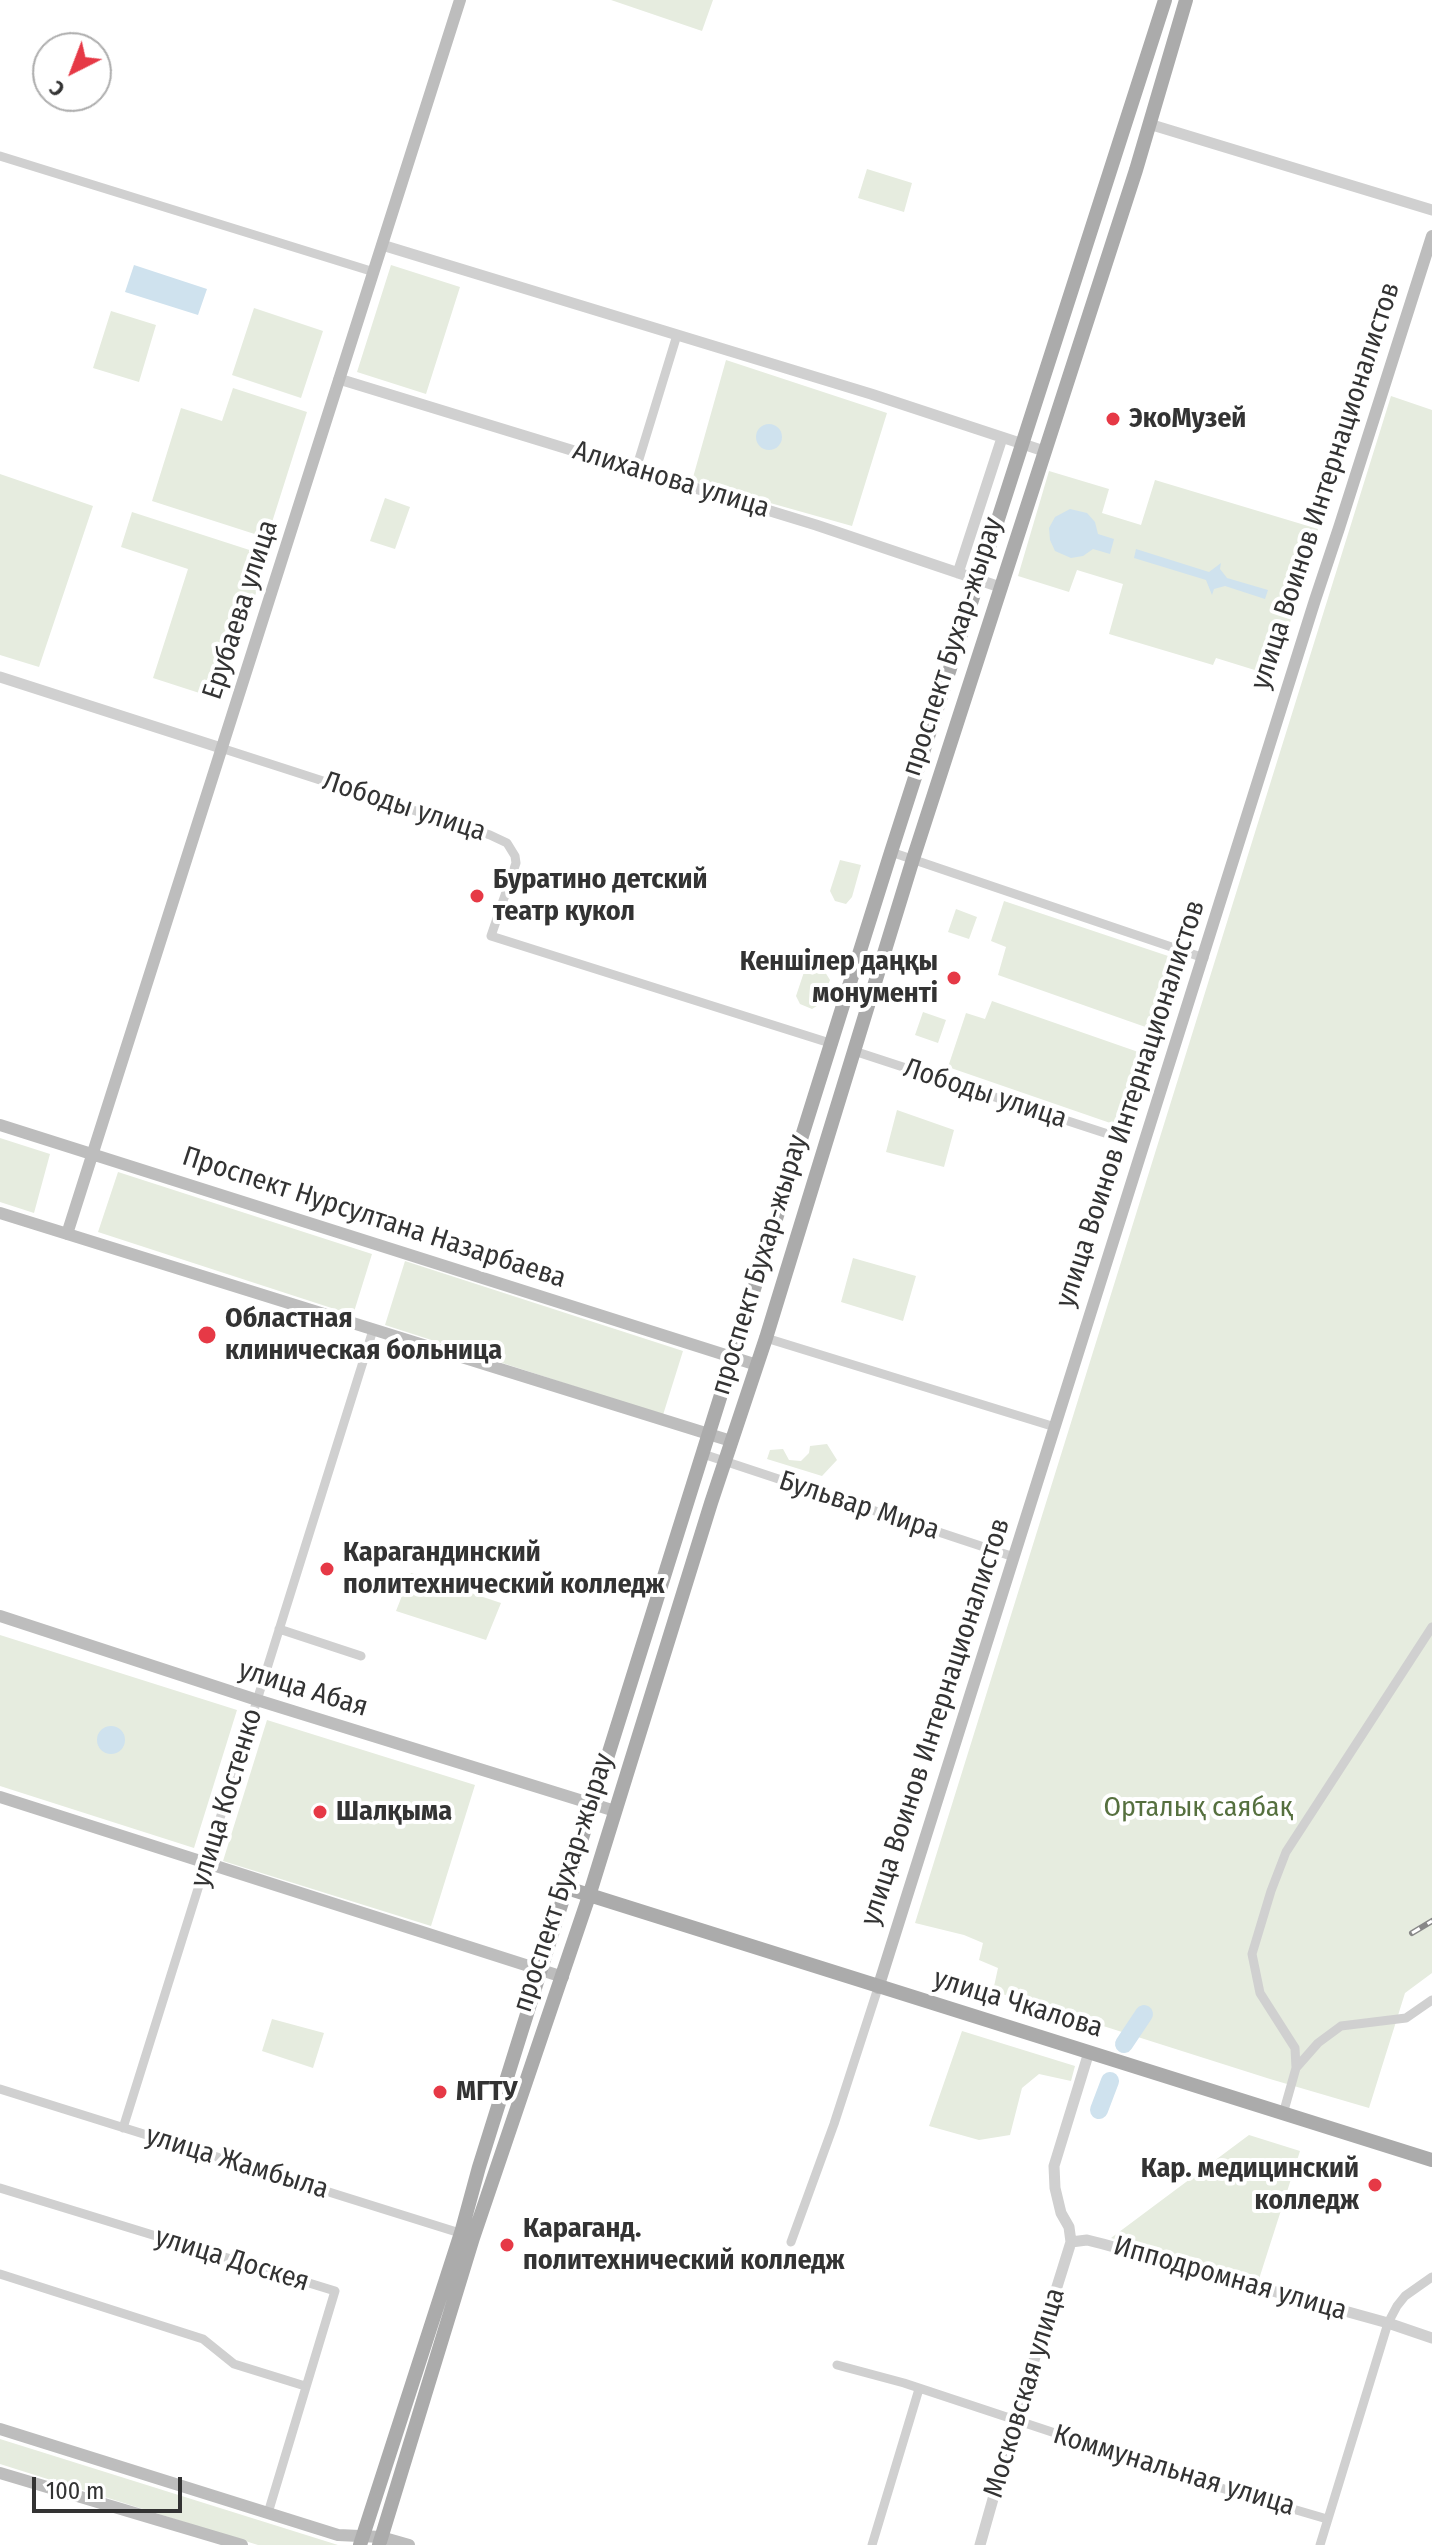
<!DOCTYPE html>
<meta charset="utf-8">
<style>
body{margin:0}
#map{position:relative;width:1432px;height:2545px;overflow:hidden;background:#fff;font-family:"Fira Sans Condensed",sans-serif}
canvas{display:block}
.north{position:absolute;left:32px;top:32px;width:80px;height:80px;box-sizing:border-box;background:#fff;border:2px solid #adadad;border-radius:50%;rotate:222deg;font-size:22px;font-weight:700;line-height:32px;text-align:center;color:#333}
.north::after{content:'';display:block;margin:auto;width:28px;height:36px;background:#e63946;clip-path:polygon(50% 0,100% 100%,50% 72%,0 100%)}
.scale{position:absolute;left:32px;top:2477px;width:150px;height:36px;box-sizing:border-box;border:4px solid #333;border-top:0;padding-left:10px;font-size:24px;line-height:28px;white-space:nowrap;color:#333;-webkit-text-stroke:6px #fff;paint-order:stroke}
</style>
<div id="map">
<canvas width="1432" height="2545"></canvas>
<div class="north">С</div>
<div class="scale">100 m</div>
</div>
<script>
const context = document.querySelector('canvas').getContext('2d');
context.lineJoin = 'round';
function fill(path, color) { context.fillStyle = color; context.fill(path, 'evenodd'); }
const toPath = rows => new Path2D(rows.map(r => 'M' + r).join(''));
function trace(path, color, width, dash) { context.strokeStyle = color; context.lineWidth = width; context.lineCap = dash ? 'butt' : 'round'; context.setLineDash(dash || []); context.stroke(path); }
function drawText(font, color, halo, rows, align = 'center') {
  context.font = font + ' "Fira Sans Condensed",sans-serif'; context.lineWidth = 8; context.setLineDash([]); context.textBaseline = 'middle'; context.strokeStyle = halo; context.fillStyle = color; for (const [text, x, y, turn = 0] of rows) {
    context.save(); context.translate(x, y); context.rotate((+turn || 0) * Math.PI / 180); context.textAlign = isNaN(turn) ? turn : align; if (halo) context.strokeText(text, 0, 0); context.fillText(text, 0, 0); context.restore();
  }
}
fill(toPath([
 [611,0,713,0,702,31],
 [867,169,912,183,904,212,858,198],
 [391,265,460,287,426,394,357,372],
 [254,308,323,331,301,398,232,375],
 [111,311,156,325,139,382,93,368],
 [726,360,887,413,852,526,692,481],
 [233,388,307,412,267,538,152,501,181,408,222,421],
 [1391,396,1432,410,1432,1973,1405,1993,1369,2108,1270,2079,993,1991,998,1968,979,1960,983,1943,964,1935,915,1923],
 [1049,471,1109,489,1102,513,1141,525,1155,480,1318,529,1274,676,1216,658,1213,665,1109,634,1123,584,1077,570,1069,592,1018,576],
 [0,474,93,506,39,667,0,655],
 [385,498,410,507,395,549,370,541],
 [132,512,268,556,221,700,153,678,188,569,121,547],
 [840,860,861,865,852,897,846,904,835,901,830,891],
 [1004,901,1177,959,1154,1030,998,975,1006,947,991,941],
 [956,909,977,917,969,939,948,932],
 [806,966,825,972,830,980,820,1004,812,1009,800,1004,796,996],
 [992,1001,1144,1054,1119,1126,948,1067,966,1013,985,1019],
 [923,1012,946,1020,938,1043,915,1035],
 [897,1110,954,1130,944,1167,886,1152],
 [0,1138,50,1154,34,1213,0,1202],
 [118,1172,372,1254,353,1315,98,1232],
 [853,1258,916,1276,903,1321,841,1302],
 [405,1261,683,1351,663,1415,385,1325],
 [827,1444,837,1460,822,1476,767,1459,770,1450,783,1449,789,1460,801,1461,809,1453,810,1446],
 [411,1573,501,1603,486,1640,396,1611],
 [0,1635,237,1710,194,1848,0,1786],
 [267,1720,475,1785,431,1926,223,1861],
 [272,2019,324,2033,313,2068,262,2051],
 [962,2031,1075,2066,1071,2081,1039,2074,1022,2088,1010,2135,979,2140,929,2126],
 [1249,2135,1300,2151,1259,2279,1111,2238],
 [0,2439,338,2545,258,2545,200,2527,0,2464]
]), '#e6ecdf');
fill(toPath([
 [134,265,207,289,198,315,125,292],
 '756 437a13 13 0 1 1 26 0a13 13 0 1 1-26 0Z',
 [1070,509,1087,513,1095,522,1098,534,1114,539,1110,554,1093,549,1083,556,1071,558,1055,551,1050,540,1049,528,1055,517],
 [1136,549,1209,572,1221,563,1220,569,1227,578,1268,590,1265,599,1225,586,1214,589,1212,595,1206,580,1134,558],
 '97 1740a14 14 0 1 1 28 0a14 14 0 1 1-28 0Z'
]), '#cfe2ee');
trace(toPath([
 [1124,2044,1144,2014],
 [1099,2110,1110,2081]
]), '#cfe2ee', 18);
trace(toPath([
 [0,156,374,272],
 [636,469,677,335],
 [221,748,490,835,507,843,515,856,516,863,491,936,833,1044],
 [891,852,1204,958],
 [854,1051,1117,1137],
 [766,1338,1055,1427],
 [703,1454,1014,1557],
 [279,1629,361,1656],
 [1296,2068,1318,2043,1341,2026,1406,2018,1432,2000],
 [0,2089,463,2234],
 [1283,2114,1296,2068,1295,2048,1260,1993,1252,1954,1271,1891,1286,1852,1432,1627],
 [123,2128,373,1330],
 [0,2188,335,2291,268,2513],
 [791,2242,834,2124,878,1988],
 [0,2274,203,2339,234,2364,305,2386],
 [837,2365,904,2383,1221,2488,1327,2519],
 [872,2545,919,2389],
 [1320,2545,1388,2323,1397,2306,1405,2296,1432,2277]
]), '#d0d0d0', 9);
trace(toPath([
 [1149,124,1432,210],
 [382,245,871,394,1044,451],
 [339,379,816,525,1000,587],
 [958,573,1002,438],
 [0,677,221,748],
 [1071,2242,1087,2240,1103,2244,1388,2323,1432,2338],
 [980,2545,1015,2421,1071,2242,1069,2227,1061,2213,1055,2188,1054,2166,1089,2052]
]), '#d0d0d0', 11);
trace(toPath([
 [0,1125,757,1365],
 [0,1213,731,1441],
 [67,1234,460,0],
 [0,1616,257,1700,615,1811],
 [0,1797,563,1977],
 [878,1988,1315,600,1339,528,1432,236],
 [0,2429,338,2535,381,2537,409,2545],
 [0,2473,242,2545]
]), '#bdbdbd', 12);
trace(toPath([
 [567,1888,1432,2160],
 [360,2545,461,2233,479,2167,891,852,1165,0],
 [379,2545,473,2238,589,1896,711,1503,766,1338,913,859,1136,170,1186,0]
]), '#ababab', 14);
const rail = toPath([
 [1412,1933,1432,1921]
]);
trace(rail, '#888', 6);
trace(rail, '#fff', 3, [9]);
for (const [x, y, r, color] of [
 [1113,419,8,"#e63946"],
 [477,896,8,"#e63946"],
 [954,978,8,"#e63946"],
 [207,1335,10,"#e63946"],
 [327,1569,8,"#e63946"],
 [320,1812,8,"#e63946"],
 [440,2092,8,"#e63946"],
 [1375,2185,8,"#e63946"],
 [507,2245,8,"#e63946"]
]) { const dot = new Path2D(); dot.arc(x, y, r, 0, 2 * Math.PI); context.fillStyle = color; context.fill(dot); trace(dot, '#fff', 3); }
drawText('bold 28px', '#333', '#fff', [
 ["ЭкоМузей",1129,419],
 ["Буратино детский",493,880],
 ["театр кукол",493,912],
 ["Кеншілер даңқы",938,962,"right"],
 ["монументі",938,994,"right"],
 ["Областная",225,1319],
 ["клиническая больница",225,1351],
 ["Карагандинский",343,1553],
 ["политехнический колледж",343,1585],
 ["Шалқыма",336,1812],
 ["МГТУ",456,2092],
 ["Кар. медицинский",1359,2169,"right"],
 ["колледж",1359,2201,"right"],
 ["Караганд.",523,2229],
 ["политехнический колледж",523,2261]
], 'left');
drawText('28px', '#333', '#fff', [
 ["Алиханова улица",671,480,17],
 ["улица Воинов Интернационалистов",1326,486,-72],
 ["Ерубаева улица",241,610,-72],
 ["проспект Бухар-жырау",953,647,-72],
 ["Лободы улица",404,807,18],
 ["Лободы улица",985,1094,18],
 ["улица Воинов Интернационалистов",1131,1104,-72],
 ["Проспект Нурсултана Назарбаева",374,1218,18],
 ["проспект Бухар-жырау",760,1265,-73],
 ["Бульвар Мира",859,1506,18],
 ["улица Абая",303,1689,17],
 ["улица Воинов Интернационалистов",936,1722,-72],
 ["улица Костенко",227,1798,-73],
 ["проспект Бухар-жырау",564,1883,-72],
 ["улица Чкалова",1018,2004,17],
 ["улица Жамбыла",237,2163,17],
 ["улица Доскея",232,2260,17],
 ["Ипподромная улица",1230,2279,16],
 ["Московская улица",1025,2393,-73],
 ["Коммунальная улица",1174,2471,17]
]);
drawText('28px', '#56703f', '#fff', [
 ["Орталық саябақ",1198,1808]
]);
</script>
